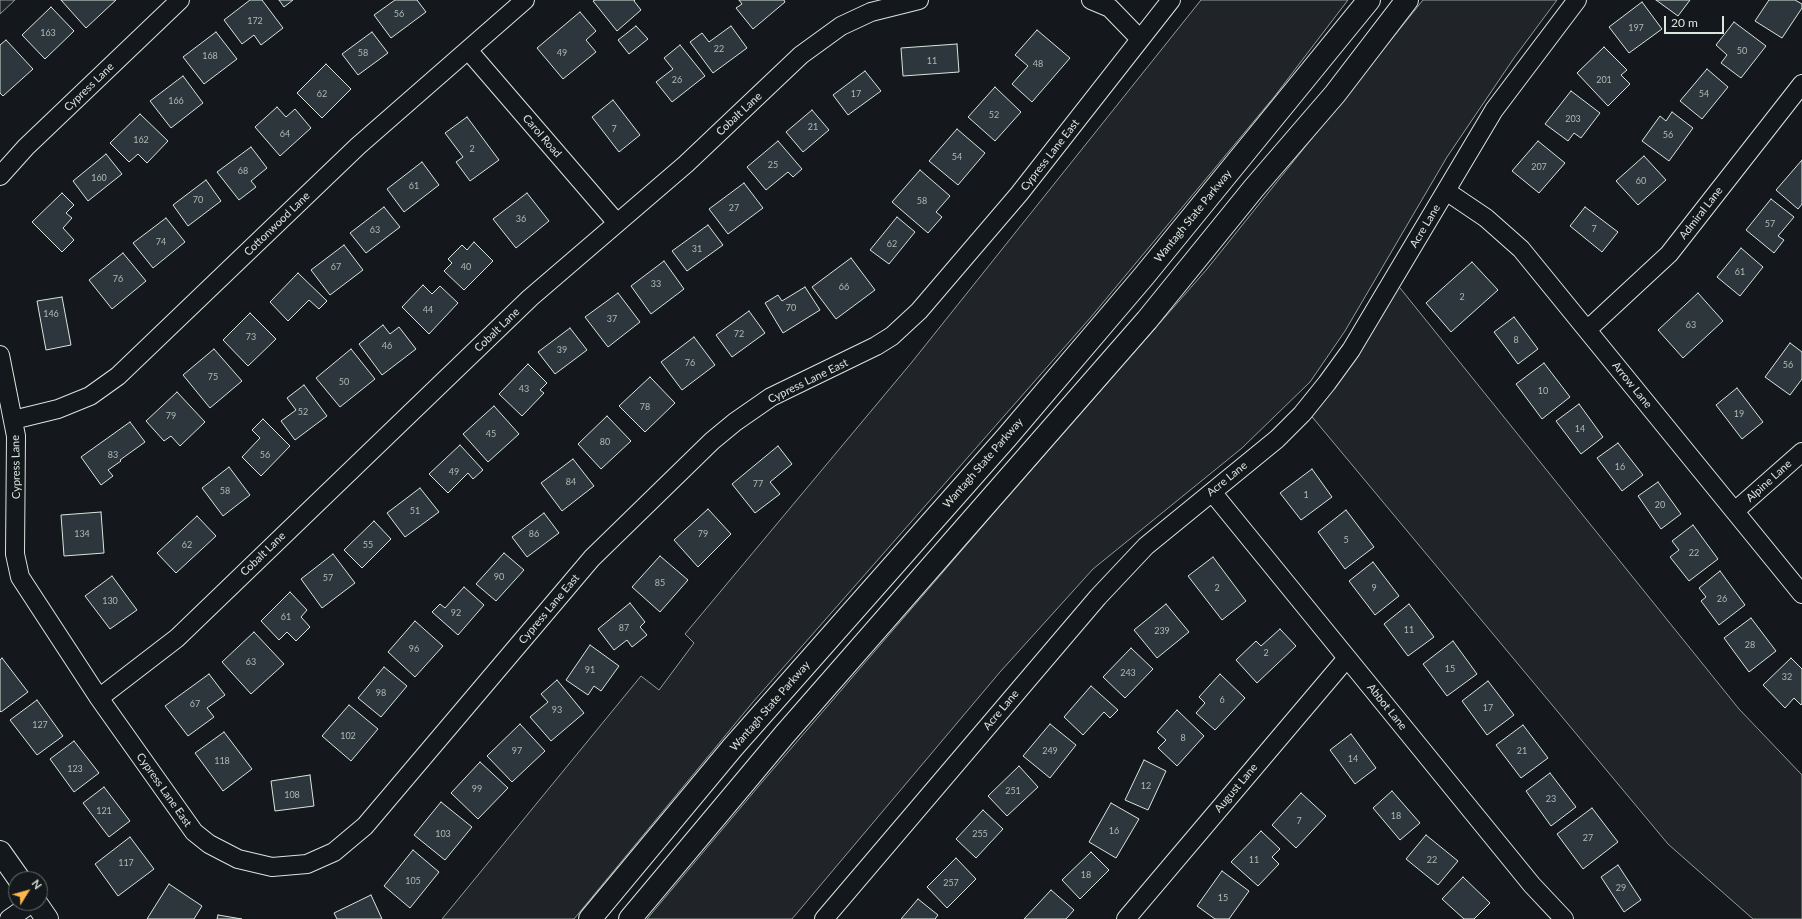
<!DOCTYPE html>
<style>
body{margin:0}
#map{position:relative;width:1802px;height:919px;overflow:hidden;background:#14181c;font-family:Lato,sans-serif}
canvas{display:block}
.north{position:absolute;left:8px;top:871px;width:40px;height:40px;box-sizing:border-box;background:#14181c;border:1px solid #626a69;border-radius:50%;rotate:53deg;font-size:11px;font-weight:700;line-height:16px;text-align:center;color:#d8e6dc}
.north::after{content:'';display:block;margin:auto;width:14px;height:18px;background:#ffb74d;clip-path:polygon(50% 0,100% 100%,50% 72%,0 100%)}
.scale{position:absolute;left:1664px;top:16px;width:60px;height:18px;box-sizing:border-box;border:2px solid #d8e6dc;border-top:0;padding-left:5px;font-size:12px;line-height:14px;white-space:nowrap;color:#d8e6dc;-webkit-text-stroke:3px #14181c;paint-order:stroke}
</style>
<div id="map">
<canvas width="1802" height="919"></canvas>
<div class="north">N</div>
<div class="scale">20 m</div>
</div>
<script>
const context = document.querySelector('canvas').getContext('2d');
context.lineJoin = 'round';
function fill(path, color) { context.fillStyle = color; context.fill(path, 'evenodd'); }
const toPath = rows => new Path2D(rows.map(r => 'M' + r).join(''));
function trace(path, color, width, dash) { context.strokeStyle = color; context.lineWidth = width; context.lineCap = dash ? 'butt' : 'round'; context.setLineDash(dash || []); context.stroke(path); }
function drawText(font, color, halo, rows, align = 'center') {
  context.font = font + ' Lato,sans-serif'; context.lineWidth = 3; context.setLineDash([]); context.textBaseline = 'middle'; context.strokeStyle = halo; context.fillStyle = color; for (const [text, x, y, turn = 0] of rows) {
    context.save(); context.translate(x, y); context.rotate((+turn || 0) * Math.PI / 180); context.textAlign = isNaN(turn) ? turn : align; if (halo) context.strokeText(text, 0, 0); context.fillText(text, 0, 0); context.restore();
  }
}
const green = toPath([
 [0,0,15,0,0,14,0,0],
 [1201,0,1348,0,1274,97,1091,317,753,702,574,919,442,919,641,676,659,690,694,643,685,634,912,362,1201,0],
 [1423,0,1557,0,1514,58,1447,157,1345,331,1310,382,1242,448,1093,569,1000,672,792,919,647,919,763,781,999,507,1207,269,1423,0],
 [1396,283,1739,709,1802,775,1802,919,1753,919,1668,844,1308,412,1396,283]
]);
fill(green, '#202428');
trace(green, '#939e99', 1);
const building = toPath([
 [61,0,116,0,86,28,61,0],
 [250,0,262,0,283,28,261,45,254,35,242,44,224,20,250,0],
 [279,0,293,0,284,7,279,0],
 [395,0,417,0,426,12,391,38,374,15,395,0],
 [595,0,635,0,634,1,641,10,617,31,593,1,595,0],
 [739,0,784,0,785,2,753,29,736,8,742,4,739,0],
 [1656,0,1690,0,1678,16,1656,0],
 [1769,0,1795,0,1802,4,1802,8,1782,38,1755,21,1769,0],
 [1642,2,1662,29,1629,53,1609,27,1642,2],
 [51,7,74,31,45,59,22,35,51,7],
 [580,12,596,31,586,40,596,52,563,79,537,48,580,12],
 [1734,22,1766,46,1741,78,1721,63,1727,55,1716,45,1734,22],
 [636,26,648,39,629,54,618,40,636,26],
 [731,26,747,48,713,73,690,42,702,33,709,42,731,26],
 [1037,30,1070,58,1032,102,1012,84,1028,66,1015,55,1037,30],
 [216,32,237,59,204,84,183,57,216,32],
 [372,32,388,53,358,75,342,54,372,32],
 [6,40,33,69,3,96,0,93,0,45,6,40],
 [957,44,959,72,903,76,901,48,957,44],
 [680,45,705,76,672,102,656,82,673,69,664,58,680,45],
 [1604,47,1627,70,1621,75,1630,84,1608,106,1577,73,1604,47],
 [326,64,351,89,322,118,297,93,326,64],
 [1707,69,1728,87,1702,119,1680,101,1707,69],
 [865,71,881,91,848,115,833,95,865,71],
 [183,76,203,103,171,128,150,101,183,76],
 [995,87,1021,112,995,141,968,117,995,87],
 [1571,91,1600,113,1581,138,1574,133,1568,141,1545,124,1571,91],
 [613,100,640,135,619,152,592,117,613,100],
 [277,107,286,117,295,109,311,128,280,156,255,127,277,107],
 [812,110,829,130,803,152,786,132,812,110],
 [1672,112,1693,128,1669,161,1642,141,1660,116,1666,121,1672,112],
 [140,114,168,141,147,163,138,154,129,162,110,143,140,114],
 [467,117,499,160,470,181,456,162,463,157,445,133,467,117],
 [957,129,985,153,958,185,929,161,957,129],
 [778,141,802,169,793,177,788,172,766,190,747,167,778,141],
 [1538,141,1565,163,1539,193,1512,171,1538,141],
 [251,147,267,168,251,181,256,187,239,200,217,172,251,147],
 [106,154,122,174,88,201,73,181,106,154],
 [1644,156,1666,180,1638,205,1616,181,1644,156],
 [1802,160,1802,204,1798,209,1776,190,1802,160],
 [422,162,439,185,404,212,387,189,422,162],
 [920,170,950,196,936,212,942,217,928,233,892,202,920,170],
 [206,180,221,201,188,226,173,205,206,180],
 [744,183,763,208,728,234,709,209,744,183],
 [62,193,74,205,66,213,72,218,63,228,74,240,62,252,32,222,62,193],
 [527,193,549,221,516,248,493,219,527,193],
 [1771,199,1794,217,1778,236,1784,240,1774,253,1746,230,1771,199],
 [384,207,400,227,366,253,350,233,384,207],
 [1585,207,1618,232,1602,252,1570,226,1585,207],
 [897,217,915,232,889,264,870,250,897,217],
 [166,218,185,242,153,268,133,243,166,218],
 [708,225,723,245,687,271,672,251,708,225],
 [474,242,493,261,464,290,444,271,452,263,448,259,462,245,467,250,474,242],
 [344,245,363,270,330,295,311,270,344,245],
 [1741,248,1763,267,1740,296,1717,277,1741,248],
 [123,253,146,281,112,309,89,280,123,253],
 [851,258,875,290,836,319,812,287,851,258],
 [664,261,684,289,651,314,631,286,664,261],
 [1472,262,1498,290,1451,332,1426,303,1472,262],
 [298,273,327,301,319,309,309,300,288,321,270,302,298,273],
 [423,285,432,294,440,286,458,303,429,334,402,307,423,285],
 [805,287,820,310,783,333,765,303,778,295,782,301,805,287],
 [618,293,640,322,608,347,585,317,618,293],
 [1698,293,1723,321,1683,358,1658,330,1698,293],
 [62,297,71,345,46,350,37,301,62,297],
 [749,311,765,333,732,357,716,335,749,311],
 [250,313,276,339,248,366,223,340,250,313],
 [1514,317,1538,349,1518,364,1494,332,1514,317],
 [383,325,390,334,399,327,416,349,382,375,359,344,383,325],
 [570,328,587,350,555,374,538,352,570,328],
 [694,337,715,365,682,390,661,362,694,337],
 [1790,343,1802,352,1802,379,1790,395,1765,377,1790,343],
 [214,349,242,381,210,408,183,375,214,349],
 [351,349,375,379,340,407,316,378,351,349],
 [1544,363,1570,397,1542,419,1516,384,1544,363],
 [528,364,547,383,540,390,544,393,522,416,499,394,528,364],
 [650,377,675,403,645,432,619,406,650,377],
 [304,385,327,416,295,440,281,421,296,410,287,398,304,385],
 [1737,388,1763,422,1742,439,1716,405,1737,388],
 [177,392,205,422,180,446,171,436,164,441,146,421,177,392],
 [1579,404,1603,437,1581,454,1556,421,1579,404],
 [494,406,519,434,488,462,463,434,494,406],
 [607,416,631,441,601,469,578,444,607,416],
 [263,419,290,446,261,476,242,457,260,438,252,430,263,419],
 [130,422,145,442,120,460,121,461,108,470,113,476,101,485,81,457,130,422],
 [1618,443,1643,475,1622,491,1597,458,1618,443],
 [460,445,483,470,473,479,468,473,448,493,429,474,460,445],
 [778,446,792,464,770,482,780,494,755,513,732,484,778,446],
 [573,459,594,486,562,511,541,483,573,459],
 [229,467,250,495,223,516,202,488,229,467],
 [1312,469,1332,497,1301,520,1280,493,1312,469],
 [1658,482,1681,514,1661,529,1638,496,1658,482],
 [420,488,439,512,405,537,387,513,420,488],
 [708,509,731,534,698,567,674,540,708,509],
 [1346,510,1374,547,1345,569,1318,532,1346,510],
 [101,512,104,553,64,556,61,515,101,512],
 [544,513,559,533,527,557,512,537,544,513],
 [197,516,216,536,176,573,157,553,197,516],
 [374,521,391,539,362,568,344,550,374,521],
 [1693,525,1718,559,1689,581,1670,557,1679,550,1672,541,1693,525],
 [504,553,524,570,496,601,476,584,504,553],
 [333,554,355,583,322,608,301,579,333,554],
 [660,556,688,580,660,612,632,587,660,556],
 [1213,557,1246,601,1222,620,1188,576,1213,557],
 [1373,562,1399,596,1375,615,1349,581,1373,562],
 [1720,571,1745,605,1719,625,1701,601,1706,597,1699,588,1720,571],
 [112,576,137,610,110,629,85,596,112,576],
 [464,587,484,605,458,635,432,612,440,604,445,608,464,587],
 [290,592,307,610,301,617,310,627,296,641,287,632,279,640,261,621,290,592],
 [630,603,645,622,640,627,647,635,632,647,627,640,614,650,598,629,630,603],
 [1166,604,1189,632,1157,658,1134,630,1166,604],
 [1409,604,1434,637,1408,656,1384,624,1409,604],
 [1751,618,1776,651,1749,672,1724,638,1751,618],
 [415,621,443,646,415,677,388,652,415,621],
 [1280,629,1296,646,1257,683,1236,660,1256,641,1261,646,1280,629],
 [254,632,284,664,251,694,222,662,254,632],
 [1453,641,1477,674,1447,696,1423,664,1453,641],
 [590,645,619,666,601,691,594,686,588,695,566,680,590,645],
 [1131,648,1153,669,1125,698,1103,677,1131,648],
 [2,658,28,692,1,712,0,711,0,660,2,658],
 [1791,658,1802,669,1802,703,1801,705,1794,698,1785,708,1763,685,1791,658],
 [384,667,407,686,381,717,358,698,384,667],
 [209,674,225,695,207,708,214,717,188,736,165,706,209,674],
 [1220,674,1245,698,1215,730,1196,713,1205,703,1199,697,1220,674],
 [557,680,584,713,551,741,530,717,548,702,541,694,557,680],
 [1488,681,1514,715,1487,735,1462,701,1488,681],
 [1091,686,1118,710,1110,718,1104,712,1083,735,1064,717,1091,686],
 [37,700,63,736,37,755,10,720,37,700],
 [349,705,378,729,351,761,322,736,349,705],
 [1177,710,1204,736,1177,766,1158,748,1166,740,1157,732,1177,710],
 [520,724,545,751,512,782,487,756,520,724],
 [1050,724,1076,745,1050,778,1023,756,1050,724],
 [1523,725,1548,758,1521,778,1496,745,1523,725],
 [224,732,252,769,223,791,195,753,224,732],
 [1351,734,1376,768,1355,784,1330,750,1351,734],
 [74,741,99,773,74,792,50,759,74,741],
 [1144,760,1166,771,1148,810,1125,800,1144,760],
 [480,762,508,788,478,819,451,793,480,762],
 [1019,766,1038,787,1007,816,988,796,1019,766],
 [1550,773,1576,807,1551,826,1526,791,1550,773],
 [310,775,314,806,275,811,271,781,310,775],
 [104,787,130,821,109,837,83,803,104,787],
 [1392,791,1420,823,1400,840,1373,808,1392,791],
 [1301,793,1326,816,1296,848,1272,825,1301,793],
 [441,802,472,827,445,860,414,835,441,802],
 [1111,803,1139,819,1116,858,1089,842,1111,803],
 [1592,808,1618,842,1583,869,1557,834,1592,808],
 [983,810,1003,829,976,858,956,839,983,810],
 [1261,831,1280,849,1272,857,1279,864,1258,886,1231,862,1261,831],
 [1426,835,1458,861,1438,885,1406,859,1426,835],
 [130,837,154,869,118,896,95,864,130,837],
 [413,850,439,872,410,908,384,886,413,850],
 [1091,852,1109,870,1080,899,1062,880,1091,852],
 [956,858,976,879,947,908,927,887,956,858],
 [1618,865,1641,900,1624,912,1601,877,1618,865],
 [1222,871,1249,891,1229,919,1215,919,1197,906,1222,871],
 [1463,877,1490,903,1474,919,1464,919,1442,899,1463,877],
 [169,884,202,906,194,919,147,919,169,884],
 [1051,890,1074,910,1066,919,1024,919,1051,890],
 [371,895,382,919,337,919,334,913,371,895],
 [918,899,938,915,935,919,901,919,918,899],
 [218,915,242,919,217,919,218,915]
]);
fill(building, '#2c363c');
trace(building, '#d8e6dc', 1);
const street = toPath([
 [1091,0,1110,8,1140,39],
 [468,50,617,223],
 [0,176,26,147,180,0],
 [1446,191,1486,218,1521,249,1802,594],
 [1587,330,1669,254,1802,84],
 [0,355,16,436,15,554,20,577,99,698,194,832,209,844,238,859,272,867,307,864,334,852,365,826,592,558,712,441,735,422,771,397,876,346,892,336,919,311,1019,194,1171,0],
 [13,420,58,409,90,396,118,376,358,146,525,0],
 [1212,492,1532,885,1564,919],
 [1735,511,1802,452],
 [99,698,177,638,530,298,686,164,801,55,841,26,871,12,919,0],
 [9,919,32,903],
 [824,919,1098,597,1146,546,1277,439,1302,414,1327,383,1351,350,1494,110,1577,0],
 [1126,919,1347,658]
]);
const secondary = toPath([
 [0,852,19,879],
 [36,903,47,919]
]);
const highway = toPath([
 [590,919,733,747,1007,437,1144,276,1369,0],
 [630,919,785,734,1147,320,1254,188,1335,94,1407,0]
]);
trace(street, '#d8e6dc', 20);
trace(secondary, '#d8e6dc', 24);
trace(highway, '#d8e6dc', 24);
trace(street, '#14181c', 18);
trace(secondary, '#14181c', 22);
trace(highway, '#14181c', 22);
drawText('9px', '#adbab4', null, [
 ["56",399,14],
 ["172",255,21],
 ["197",1636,28],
 ["163",48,33],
 ["22",719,49],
 ["50",1742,51],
 ["58",363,53],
 ["49",562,53],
 ["168",210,56],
 ["11",932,61],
 ["48",1038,64],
 ["26",677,80],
 ["201",1604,80],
 ["62",322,94],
 ["17",856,94],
 ["54",1704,94],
 ["166",176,101],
 ["52",994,115],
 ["203",1573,119],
 ["21",813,127],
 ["7",614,129],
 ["64",285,134],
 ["56",1668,135],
 ["162",141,140],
 ["2",472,149],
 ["54",957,157],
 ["25",773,165],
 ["207",1539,167],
 ["68",243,171],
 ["160",99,178],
 ["60",1641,181],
 ["61",414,186],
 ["70",198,200],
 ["58",922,201],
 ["27",734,208],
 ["36",521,219],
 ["57",1770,224],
 ["7",1594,229],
 ["63",375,230],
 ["74",161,242],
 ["62",892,244],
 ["31",697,249],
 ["67",336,267],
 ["40",466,267],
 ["61",1740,272],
 ["76",118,279],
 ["33",656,284],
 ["66",844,287],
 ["2",1462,297],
 ["70",791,308],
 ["44",428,310],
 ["146",51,314],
 ["37",612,319],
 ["63",1691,325],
 ["72",739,334],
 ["73",251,337],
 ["8",1516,340],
 ["46",387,346],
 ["39",562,350],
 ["76",690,363],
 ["56",1788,365],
 ["75",213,377],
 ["50",344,382],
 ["43",524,389],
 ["10",1543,391],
 ["78",645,407],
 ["52",303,412],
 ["19",1739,414],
 ["79",171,416],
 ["14",1580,429],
 ["45",491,434],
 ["80",605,442],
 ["83",113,455],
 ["56",265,455],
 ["16",1620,467],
 ["49",454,472],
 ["84",571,482],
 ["77",758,484],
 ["58",225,491],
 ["1",1306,495],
 ["20",1660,505],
 ["51",415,511],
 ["134",82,534],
 ["86",534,534],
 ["79",703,534],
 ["5",1346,540],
 ["62",187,545],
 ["55",368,545],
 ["22",1694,553],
 ["90",499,577],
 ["57",328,578],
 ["85",660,583],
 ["2",1217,588],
 ["9",1374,588],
 ["26",1722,599],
 ["130",110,601],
 ["92",456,613],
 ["61",286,617],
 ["87",624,628],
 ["11",1409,630],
 ["239",1162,631],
 ["28",1750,645],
 ["96",414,649],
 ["2",1266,653],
 ["63",251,662],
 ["15",1450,669],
 ["91",590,670],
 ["243",1128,673],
 ["32",1787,677],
 ["98",381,693],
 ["6",1222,700],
 ["67",195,704],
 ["17",1488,708],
 ["93",557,710],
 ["127",40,725],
 ["102",348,736],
 ["8",1183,738],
 ["97",517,751],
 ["249",1050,751],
 ["21",1522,751],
 ["14",1353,759],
 ["118",222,761],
 ["123",75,769],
 ["12",1146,786],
 ["99",477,789],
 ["251",1013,791],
 ["108",292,795],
 ["23",1551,799],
 ["121",104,811],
 ["18",1396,816],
 ["7",1299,821],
 ["16",1114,831],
 ["103",443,834],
 ["255",980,834],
 ["27",1588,838],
 ["11",1254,860],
 ["22",1432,860],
 ["117",126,863],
 ["18",1086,875],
 ["105",413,881],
 ["257",951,883],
 ["29",1621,888],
 ["15",1223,898]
]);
drawText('11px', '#d8e6dc', '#14181c', [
 ["Cypress Lane",89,87,-44],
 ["Cobalt Lane",739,114,-43],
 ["Carol Road",542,136,49],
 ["Cypress Lane East",1050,155,-52],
 ["Admiral Lane",1701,213,-52],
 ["Wantagh State Parkway",1193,216,-51],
 ["Cottonwood Lane",277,224,-44],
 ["Acre Lane",1425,226,-59],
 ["Cobalt Lane",497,330,-44],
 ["Cypress Lane East",808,381,-26],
 ["Arrow Lane",1632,385,51],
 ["Wantagh State Parkway",983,463,-49],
 ["Cypress Lane",16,467,-91],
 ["Acre Lane",1227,479,-39],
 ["Alpine Lane",1769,481,-42],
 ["Cobalt Lane",263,554,-44],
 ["Cypress Lane East",549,609,-50],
 ["Wantagh State Parkway",770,706,-49],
 ["Abbot Lane",1387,707,51],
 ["Acre Lane",1001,710,-50],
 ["August Lane",1236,788,-50],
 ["Cypress Lane East",164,790,55]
]);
</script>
